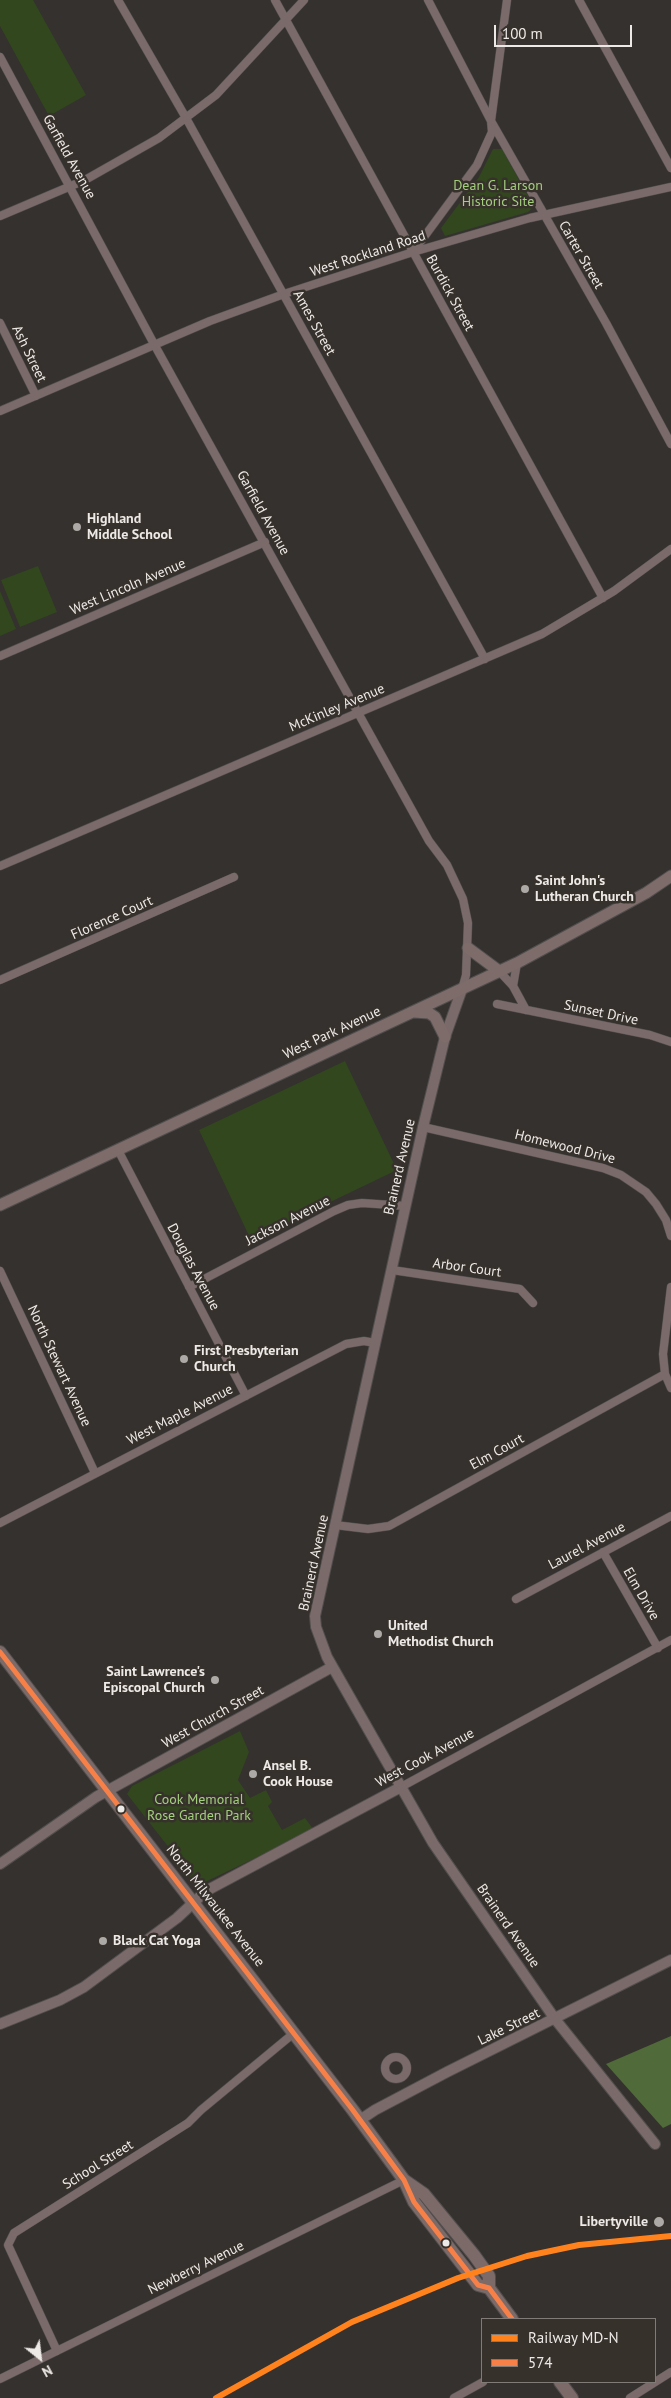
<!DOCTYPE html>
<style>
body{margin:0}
#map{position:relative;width:671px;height:2398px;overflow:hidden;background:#34312f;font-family:"PT Sans",sans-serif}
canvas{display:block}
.legend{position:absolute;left:481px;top:2318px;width:175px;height:65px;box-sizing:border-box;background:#37312c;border:1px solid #807b76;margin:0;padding:6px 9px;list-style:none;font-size:15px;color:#ede9e6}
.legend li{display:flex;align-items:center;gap:10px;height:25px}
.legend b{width:25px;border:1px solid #807b76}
.north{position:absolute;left:15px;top:2333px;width:50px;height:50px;-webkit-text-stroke:4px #37312c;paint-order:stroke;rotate:151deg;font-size:14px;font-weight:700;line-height:20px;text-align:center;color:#ede9e6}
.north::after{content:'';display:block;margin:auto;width:18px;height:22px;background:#ede9e6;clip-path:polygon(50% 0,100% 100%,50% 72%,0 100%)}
.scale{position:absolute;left:494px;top:25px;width:138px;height:22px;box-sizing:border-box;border:2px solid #ede9e6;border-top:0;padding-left:6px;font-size:15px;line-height:18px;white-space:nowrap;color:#ede9e6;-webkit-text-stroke:4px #37312c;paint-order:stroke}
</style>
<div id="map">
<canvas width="671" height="2398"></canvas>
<ul class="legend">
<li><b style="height:6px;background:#ff821d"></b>Railway MD-N</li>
<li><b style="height:6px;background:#f78048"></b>574</li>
</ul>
<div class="north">N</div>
<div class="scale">100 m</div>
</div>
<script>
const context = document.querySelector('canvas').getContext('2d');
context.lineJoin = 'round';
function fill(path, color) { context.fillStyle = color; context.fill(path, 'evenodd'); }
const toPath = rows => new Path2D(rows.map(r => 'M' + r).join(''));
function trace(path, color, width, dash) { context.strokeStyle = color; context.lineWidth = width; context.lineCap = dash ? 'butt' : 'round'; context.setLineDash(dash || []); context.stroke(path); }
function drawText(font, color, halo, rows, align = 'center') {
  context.font = font + ' "PT Sans",sans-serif'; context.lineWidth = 5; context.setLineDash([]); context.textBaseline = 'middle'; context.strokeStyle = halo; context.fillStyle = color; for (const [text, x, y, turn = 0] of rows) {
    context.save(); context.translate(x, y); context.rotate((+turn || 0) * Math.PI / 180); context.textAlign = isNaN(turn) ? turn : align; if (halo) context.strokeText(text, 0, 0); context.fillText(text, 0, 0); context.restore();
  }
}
fill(toPath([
 [0,0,33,0,86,95,49,116,0,26],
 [493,149,502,149,534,207,528,212,445,236,441,228,479,177],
 [38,566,57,612,20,627,1,580],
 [0,591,16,629,0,636],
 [345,1061,397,1170,251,1240,199,1130],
 [240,1731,249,1752,238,1780,250,1798,266,1790,272,1802,268,1806,282,1830,305,1818,314,1830,203,1883,191,1880,188,1872,127,1794,132,1786]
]), '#32471e');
fill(toPath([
 [671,2036,671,2124,663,2128,606,2064]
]), '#516a39');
const minor = toPath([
 [118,0,186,118,485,659],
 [275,0,603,598],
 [428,0,491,121,606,323,671,444],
 [579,0,671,168],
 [0,57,154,344,429,841,447,865,463,899,468,923,466,975,462,989],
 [0,216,85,180,159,138,216,95,304,0],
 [413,252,477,165,492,132,491,121,507,0],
 [0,323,36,396],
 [0,411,210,321,284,294,413,252,530,218,671,187],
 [0,656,265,542],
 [0,866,542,634,614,591,671,549],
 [499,971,513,986,526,1010],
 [0,980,234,877],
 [513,986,517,963],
 [497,1004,650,1035,671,1042],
 [423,1127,603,1168,621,1175,646,1192,656,1204,666,1220,671,1236],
 [118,1150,246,1396],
 [392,1270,520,1289,533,1303],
 [0,1271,95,1473],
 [189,1287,334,1211,348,1205,362,1203,406,1206],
 [671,1287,663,1354,665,1374,671,1388],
 [0,1523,346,1344,364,1341,375,1343],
 [335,1525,368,1529,389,1526,665,1374],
 [603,1552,658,1648],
 [516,1599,671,1516],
 [401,1787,671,1640],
 '385 2068a11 11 0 1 1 22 0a11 11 0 1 1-22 0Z',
 [57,2351,8,2245,14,2233,188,2123,201,2110,294,2033],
 [0,2379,404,2180],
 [454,2398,483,2382],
 [630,2398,671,2372]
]);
const tertiary = toPath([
 [462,989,445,1037,423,1127,315,1616,316,1627,327,1657,433,1843,555,2019,655,2144],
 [0,1864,96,1797,332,1667],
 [0,2024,60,2000,84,1987,177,1918,206,1891,401,1787],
 [360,2120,375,2110,447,2072,671,1960]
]);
const secondary = toPath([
 [468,948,499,971],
 [414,1012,429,1013,435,1017,445,1037],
 [0,1205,517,963,646,893,671,876]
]);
const primary = toPath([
 [0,1652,352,2109,404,2180,414,2202,478,2285,489,2288,512,2319],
 [404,2180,424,2194,474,2255,489,2276,489,2288],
 [560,2382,572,2398]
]);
trace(minor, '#514e4d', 9);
trace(tertiary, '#514e4d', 12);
trace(secondary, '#514e4d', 13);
trace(primary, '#514e4d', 14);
trace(minor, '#7a6a69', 8);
trace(tertiary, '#7a6a69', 10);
trace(secondary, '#7d6c6a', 11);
trace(primary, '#7b6a68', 12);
trace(toPath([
 [0,1652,352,2109,404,2180,414,2202,478,2285,489,2288,512,2319]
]), '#f78048', 5);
trace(toPath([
 [216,2398,352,2322,458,2278,527,2256,579,2245,671,2236]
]), '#ff821d', 6);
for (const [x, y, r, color] of [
 [77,527,5,"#aca9a6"],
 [525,889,5,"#aca9a6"],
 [184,1359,5,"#aca9a6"],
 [378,1634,5,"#aca9a6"],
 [215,1680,5,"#aca9a6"],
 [253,1774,5,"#aca9a6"],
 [121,1809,4.5,"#ede9e6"],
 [103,1941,5,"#aca9a6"],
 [659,2222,6,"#aca9a6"],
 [446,2243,4.5,"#ede9e6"]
]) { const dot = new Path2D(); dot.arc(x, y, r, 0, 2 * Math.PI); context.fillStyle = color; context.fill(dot); trace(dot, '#37312c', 2); }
drawText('14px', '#ede9e6', '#37312c', [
 ["Garfield Avenue",69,157,61],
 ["West Rockland Road",368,254,-18],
 ["Carter Street",581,255,60],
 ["Burdick Street",450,293,61],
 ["Ames Street",314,323,61],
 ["Ash Street",29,354,64],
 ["Garfield Avenue",263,513,61],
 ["West Lincoln Avenue",128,587,-23],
 ["McKinley Avenue",337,708,-23],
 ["Florence Court",112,918,-24],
 ["Sunset Drive",601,1013,12],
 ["West Park Avenue",332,1033,-25],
 ["Homewood Drive",565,1147,14],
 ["Brainerd Avenue",400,1167,-77],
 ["Jackson Avenue",288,1221,-27],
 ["Douglas Avenue",193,1267,62],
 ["Arbor Court",467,1268,8],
 ["North Stewart Avenue",59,1366,65],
 ["West Maple Avenue",180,1415,-27],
 ["Elm Court",497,1452,-29],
 ["Laurel Avenue",587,1546,-28],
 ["Brainerd Avenue",314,1563,-78],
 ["Elm Drive",641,1594,60],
 ["West Church Street",213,1717,-29],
 ["West Cook Avenue",425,1758,-28],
 ["North Milwaukee Avenue",215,1906,52],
 ["Brainerd Avenue",508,1926,55],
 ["Lake Street",509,2027,-26],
 ["School Street",98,2165,-32],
 ["Newberry Avenue",196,2268,-26]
]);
drawText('14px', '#a2ce7d', '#37312c', [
 ["Dean G. Larson",498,186],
 ["Historic Site",498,202],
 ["Cook Memorial",199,1800],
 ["Rose Garden Park",199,1816]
]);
drawText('bold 14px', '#ede9e6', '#37312c', [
 ["Highland",87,519],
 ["Middle School",87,535],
 ["Saint John's",535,881],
 ["Lutheran Church",535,897],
 ["First Presbyterian",194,1351],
 ["Church",194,1367],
 ["United",388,1626],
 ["Methodist Church",388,1642],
 ["Saint Lawrence's",205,1672,"right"],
 ["Episcopal Church",205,1688,"right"],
 ["Ansel B.",263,1766],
 ["Cook House",263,1782],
 ["Black Cat Yoga",113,1941],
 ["Libertyville",648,2222,"right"]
], 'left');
</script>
